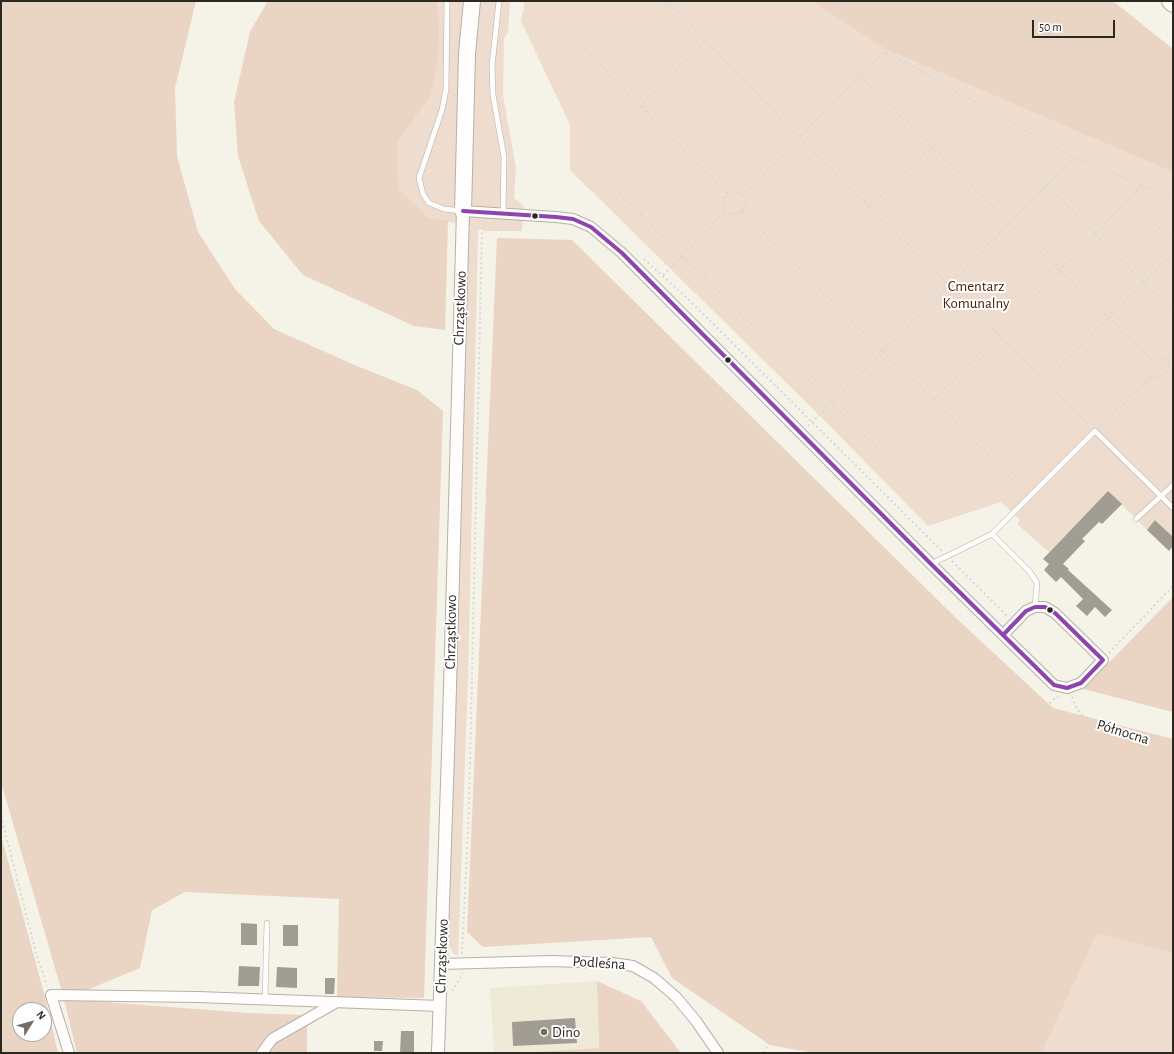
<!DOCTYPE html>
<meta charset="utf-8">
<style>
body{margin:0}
#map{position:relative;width:1174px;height:1054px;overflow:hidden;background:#f5f2e8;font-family:"Alegreya Sans",sans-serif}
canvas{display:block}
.frame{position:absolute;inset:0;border:2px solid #2a2821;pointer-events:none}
.north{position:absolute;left:12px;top:1002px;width:40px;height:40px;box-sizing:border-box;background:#fff;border:1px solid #aaa9a6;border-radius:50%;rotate:53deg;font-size:11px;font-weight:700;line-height:16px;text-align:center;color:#2a2821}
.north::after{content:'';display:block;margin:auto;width:14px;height:18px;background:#716f67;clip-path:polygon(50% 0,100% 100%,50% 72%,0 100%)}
.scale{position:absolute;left:1032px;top:20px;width:83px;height:18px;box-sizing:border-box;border:2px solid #2a2821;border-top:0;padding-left:5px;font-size:12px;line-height:14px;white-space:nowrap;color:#2a2821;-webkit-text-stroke:3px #fff;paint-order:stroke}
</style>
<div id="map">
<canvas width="1174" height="1054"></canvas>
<div class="frame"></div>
<div class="north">N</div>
<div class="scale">50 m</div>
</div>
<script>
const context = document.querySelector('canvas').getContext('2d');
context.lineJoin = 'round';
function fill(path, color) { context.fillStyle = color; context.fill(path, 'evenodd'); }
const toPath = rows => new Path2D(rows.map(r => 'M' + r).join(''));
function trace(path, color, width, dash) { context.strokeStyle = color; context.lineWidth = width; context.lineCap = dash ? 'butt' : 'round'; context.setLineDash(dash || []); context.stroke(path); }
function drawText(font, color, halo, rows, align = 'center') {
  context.font = font + ' "Alegreya Sans",sans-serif'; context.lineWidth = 4; context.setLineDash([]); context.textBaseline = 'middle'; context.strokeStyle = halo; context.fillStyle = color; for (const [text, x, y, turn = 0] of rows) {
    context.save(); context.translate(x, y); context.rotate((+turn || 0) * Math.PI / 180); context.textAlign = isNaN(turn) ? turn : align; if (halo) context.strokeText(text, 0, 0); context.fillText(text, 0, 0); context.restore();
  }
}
fill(toPath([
 [597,981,599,1048,494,1053,490,988]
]), '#efead7');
fill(toPath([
 [437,1,510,1,508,32,504,39,503,95,516,168,514,198,524,206,522,231,486,231,479,229,478,231,468,679,458,956,453,953,448,945,460,581,463,400,468,234,471,227,428,217,399,189,397,144,431,95,439,22],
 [525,1,842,1,1173,163,1173,537,1156,520,1147,530,1108,491,1049,552,1017,524,1020,520,1001,502,928,526,818,414,570,170,570,125,521,21],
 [1097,932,1173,953,1173,1053,1042,1053]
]), '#eeddcf');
fill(toPath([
 [1,1,196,1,175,88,177,156,198,232,235,289,274,329,352,364,417,390,443,411,424,998,337,997,339,899,185,892,152,910,140,968,65,999,248,1013,307,1015,307,1053,77,1053,64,999,1,782],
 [268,1,437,1,439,22,438,57,431,95,397,144,399,189,428,217,448,221,445,330,414,326,303,275,259,221,238,156,234,102,250,32],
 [813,1,1113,1,1173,49,1173,172,884,48],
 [497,238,572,240,957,619,1053,708,1173,739,1173,953,1097,933,1042,1053,814,1053,770,1045,672,978,651,937,483,947,467,932],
 [1173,597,1173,712,1083,689],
 [1,835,45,997,58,1053,1,1053],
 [20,1010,44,1010,44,1034,20,1034],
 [597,981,641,1001,681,1053,513,1053,599,1048]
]), '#ead4c4');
fill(toPath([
 [1108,491,1122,504,1102,524,1099,522,1082,539,1085,541,1063,564,1069,569,1068,570,1112,610,1105,617,1095,607,1087,616,1076,606,1083,599,1061,577,1056,582,1044,570,1049,564,1043,559],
 [1155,520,1173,537,1173,546,1169,551,1147,530],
 [241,923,257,924,257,945,241,945],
 [283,925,298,925,298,946,283,946],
 [239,966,260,967,259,986,238,986],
 [277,967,297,968,297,988,276,987],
 [325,978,335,978,334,994,325,994],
 [575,1018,577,1043,513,1046,512,1022],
 [401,1031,414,1031,414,1053,400,1053],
 [374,1041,383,1041,382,1051,374,1051]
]), '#a29d93');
const service = toPath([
 [447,1,446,89,442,110,419,178,423,194,429,203,444,209,462,211],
 [499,1,492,66,493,95,504,157,503,213],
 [1136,519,1173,485],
 [992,534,1095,431,1173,508],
 [931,564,992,534,1029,571,1037,583,1035,607],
 [265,999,267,923]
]);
const minor = toPath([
 [463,211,556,217,573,219,591,227,622,253,931,564,1003,635,1054,685,1067,688,1081,683,1103,660,1055,613,1045,607,1035,607,1026,611,1003,635],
 [441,964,551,961,612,963,633,966,654,978,676,997,696,1021,718,1053],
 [69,1053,51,995,198,997,440,1006],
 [262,1053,272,1039,337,1002]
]);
const tertiary = toPath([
 [438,1053,449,723,463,211]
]);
const trunk = toPath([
 [463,211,467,54,472,1]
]);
const motorway = toPath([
 [1171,1,1173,3]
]);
trace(service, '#b3b1a9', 6);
trace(minor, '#b3b1a9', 12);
trace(tertiary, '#b3b1a9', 14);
trace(trunk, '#b3b1a9', 18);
trace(motorway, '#b3b1a9', 20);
trace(toPath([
 [667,1,705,40],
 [585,50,728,194],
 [861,76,1009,223,1061,271,1155,363],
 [640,107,705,40,800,138,1089,425],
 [1047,185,1173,313],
 '723 203a11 11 0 1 1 22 0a11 11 0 1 1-22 0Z',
 [619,193,897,468],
 [742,196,885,51,1074,157],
 [1130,199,1173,241],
 [869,207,932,147],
 [742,211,882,351,934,400,1024,492],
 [644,259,687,298,942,551],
 [663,275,726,211],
 [1150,378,1151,368,1154,364,1159,360,1170,357,1173,355],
 [1045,381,1173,253],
 [934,400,1143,185],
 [1101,425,1150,378,1159,377,1164,374,1168,369,1170,357],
 [808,426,949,285,1074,157,1173,198],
 [952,561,1007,616],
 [1109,653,1173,586],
 [1072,697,1077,709,1088,721,1173,747],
 [1,816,36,953,47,985],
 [462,954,469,809,482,231,483,226,486,223],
 [452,991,461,977,462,973],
 [764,1053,801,972,818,901,1018,716,1037,714,1058,696]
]), '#d8d8d4', 2, [2, 3]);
trace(service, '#fefdfc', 5);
trace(minor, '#fefdfc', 10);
trace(tertiary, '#fefdfc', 12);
trace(trunk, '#fefdfc', 16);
trace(motorway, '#fefdfc', 18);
trace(toPath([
 [463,211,556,217,573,219,591,227,622,253,931,564,1003,635,1054,685,1067,688,1081,683,1103,660,1055,613,1045,607,1035,607,1026,611,1003,635]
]), '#8e44ad', 4);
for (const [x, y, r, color] of [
 [535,216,3.5,"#2a2821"],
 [728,360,3.5,"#2a2821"],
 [1050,610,3.5,"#2a2821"],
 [544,1032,4,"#716f67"]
]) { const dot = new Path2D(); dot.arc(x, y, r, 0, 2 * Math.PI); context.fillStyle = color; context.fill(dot); trace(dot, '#fff', 1.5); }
drawText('15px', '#4f2100', '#fff', [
 ["Cmentarz",976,286],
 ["Komunalny",976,303]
]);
drawText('15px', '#2a2821', '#fff', [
 ["Chrząstkowo",460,308,-88],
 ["Chrząstkowo",451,632,-89],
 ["Północna",1123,732,17],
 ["Chrząstkowo",442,956,-88],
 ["Podleśna",599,963,4]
]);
drawText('15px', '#2a2821', '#fff', [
 ["Dino",552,1032]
], 'left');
</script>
